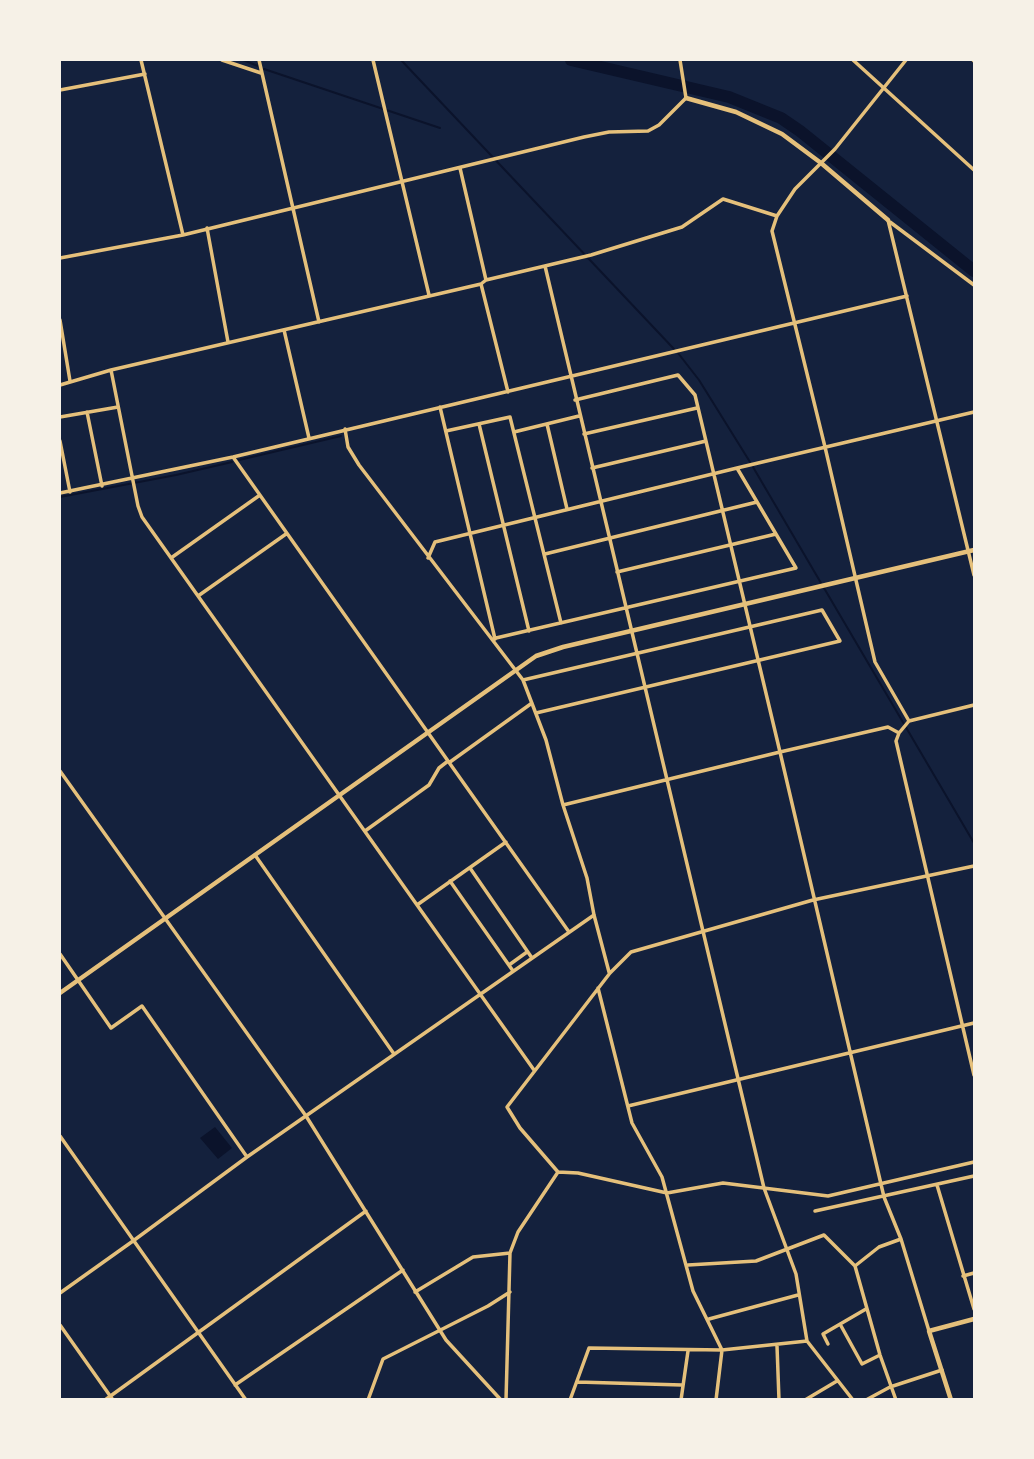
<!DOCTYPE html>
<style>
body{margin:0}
#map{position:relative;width:1034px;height:1459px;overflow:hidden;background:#14213d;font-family:"Noto Sans",sans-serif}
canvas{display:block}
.frame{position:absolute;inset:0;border:61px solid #f6f1e7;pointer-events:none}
</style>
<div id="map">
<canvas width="1034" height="1459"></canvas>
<div class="frame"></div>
</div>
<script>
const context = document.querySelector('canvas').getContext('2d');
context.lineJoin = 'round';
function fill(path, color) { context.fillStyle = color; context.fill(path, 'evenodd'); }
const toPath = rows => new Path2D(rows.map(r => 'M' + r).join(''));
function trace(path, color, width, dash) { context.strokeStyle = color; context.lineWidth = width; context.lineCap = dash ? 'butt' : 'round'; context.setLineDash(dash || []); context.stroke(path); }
fill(toPath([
 [215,1127,232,1148,218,1159,200,1138]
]), '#0b132b');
trace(toPath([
 [243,60,258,66],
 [401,60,674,349],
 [264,69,440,128],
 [678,353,699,380,750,462],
 [239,460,341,436],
 [753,467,821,583],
 [60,497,176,475,232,462],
 [824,588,974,843]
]), '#0b132b', 2);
trace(toPath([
 [571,60,729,97,781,118,800,131,974,271]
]), '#0b132b', 12);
trace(toPath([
 [141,60,183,235],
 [222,60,261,73],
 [259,60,319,322],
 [373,60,429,295],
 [853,60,974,170],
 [906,60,835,149,795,189,777,216,772,231,825,447,875,662,909,721],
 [973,60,974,61],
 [60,90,145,74],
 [460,168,486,280],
 [888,220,974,575],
 [890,222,974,285],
 [207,228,228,342],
 [60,258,183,235,584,137,609,132,648,131,659,125,686,98,680,60],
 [545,266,764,1188,796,1274,807,1341,853,1400],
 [481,284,508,392],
 [60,320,70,381],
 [284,330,309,438],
 [111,370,138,506,142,517,534,1070],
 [60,385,111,370,481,284,486,280,591,255,682,227,723,199,777,216],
 [440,407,495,639],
 [87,412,102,486],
 [60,417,118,407],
 [479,424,529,631],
 [547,424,567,509],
 [345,429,348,447,359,465,523,680,546,740,563,805,587,878,594,915,609,972],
 [446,431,510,417,561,623],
 [514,432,579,416],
 [584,434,697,408],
 [60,441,70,492],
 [233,457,569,932],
 [592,468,706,441],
 [737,468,974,412],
 [60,493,233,457,907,296],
 [545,554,757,502],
 [171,558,260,495],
 [428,558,435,542,737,468,796,568,496,638],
 [617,572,776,534],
 [198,596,286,534],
 [523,680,822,610,840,641,536,713],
 [974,705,909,721,899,733,896,741,974,1075],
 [899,733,888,727,780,752,884,1197,901,1239,929,1331],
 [450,762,532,703],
 [60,771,306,1116,446,1340,501,1400],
 [563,805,780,752,695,395,678,375,575,400],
 [365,831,429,785,439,768,448,761],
 [255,855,394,1054],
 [974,866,813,900,631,952,610,973,507,1107,520,1128,558,1172,578,1173,667,1193,723,1183,828,1196,974,1162],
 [470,868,532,958],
 [450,881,513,971],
 [417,905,506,842],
 [60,954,111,1028,142,1006,247,1157],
 [509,965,527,952],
 [598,988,632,1123,662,1177,693,1291,722,1350,716,1400],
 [628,1106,974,1023],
 [60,1136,246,1400],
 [937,1185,974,1309],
 [815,1211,974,1176],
 [688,1265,756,1261,824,1235,855,1266,880,1355,896,1400],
 [855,1266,879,1247,901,1239],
 [963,1276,974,1273],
 [415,1292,473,1257,510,1253],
 [60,1293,133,1241,247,1157,594,915],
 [709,1319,798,1295],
 [840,1324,862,1364,880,1355],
 [60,1325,113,1400],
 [828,1344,823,1334,866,1309],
 [777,1346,779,1400],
 [577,1382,682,1385],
 [235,1385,403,1270],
 [105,1400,366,1211],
 [368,1400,383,1359,488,1306,510,1292],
 [506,1400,510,1253,518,1232,558,1172],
 [570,1400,589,1348,722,1350,807,1341],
 [681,1400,688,1351],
 [805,1400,837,1381],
 [866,1400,890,1387,942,1370]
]), '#e5c07b', 3.5);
trace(toPath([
 [686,98,736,112,782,134,821,163,888,220],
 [60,993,536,656,563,647,974,550],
 [951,1400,929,1331,974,1319]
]), '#e5c07b', 4.5);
</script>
